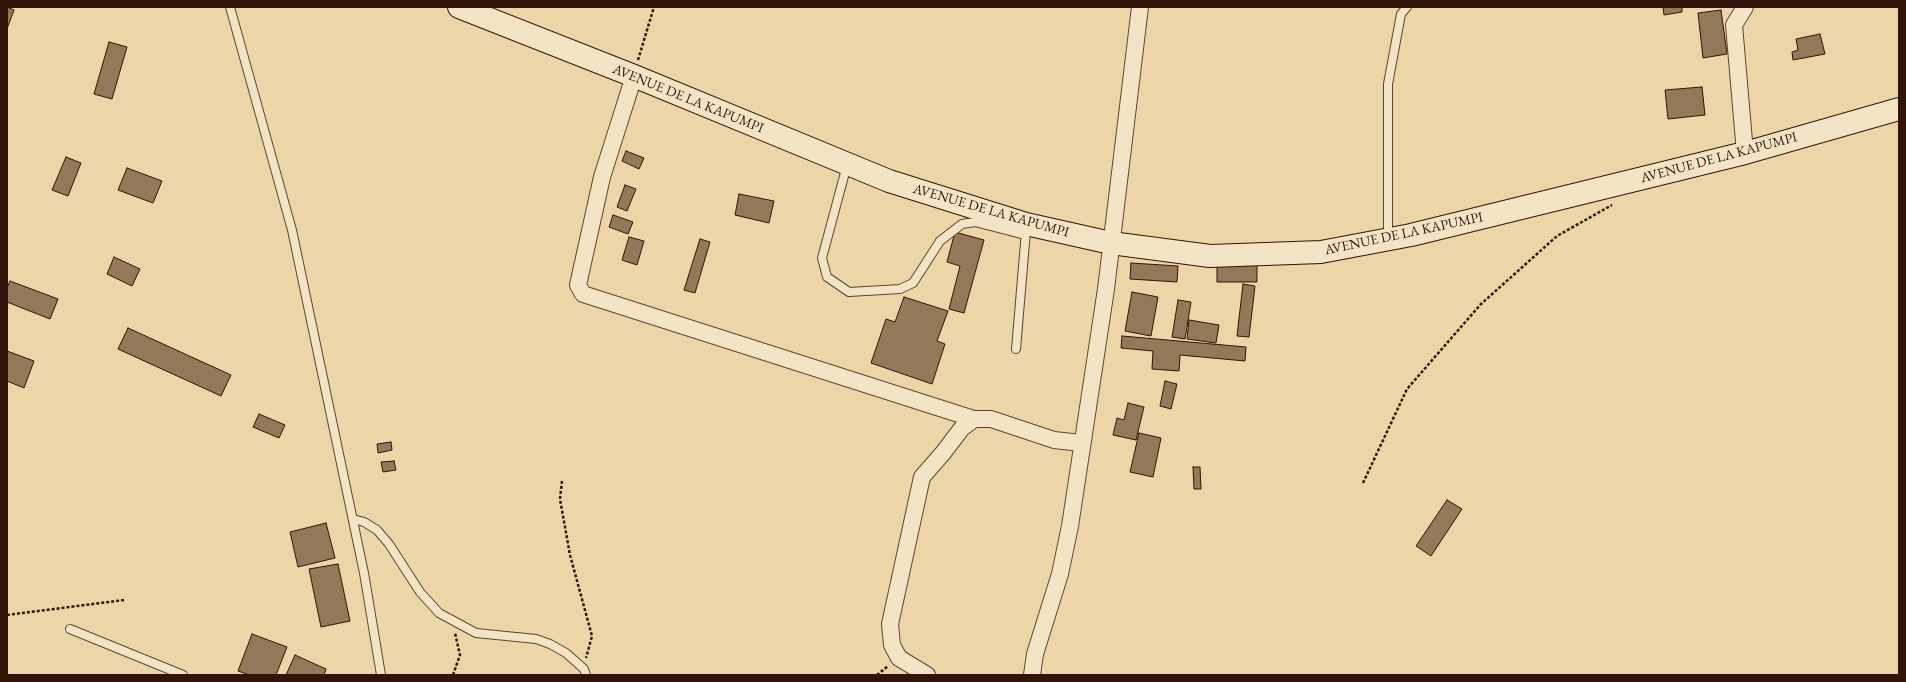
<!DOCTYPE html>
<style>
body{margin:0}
#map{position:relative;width:1906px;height:682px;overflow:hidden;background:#ecd6a7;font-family:"EB Garamond",serif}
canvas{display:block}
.frame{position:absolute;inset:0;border:8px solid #321307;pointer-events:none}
</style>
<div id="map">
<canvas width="1906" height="682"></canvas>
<div class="frame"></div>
</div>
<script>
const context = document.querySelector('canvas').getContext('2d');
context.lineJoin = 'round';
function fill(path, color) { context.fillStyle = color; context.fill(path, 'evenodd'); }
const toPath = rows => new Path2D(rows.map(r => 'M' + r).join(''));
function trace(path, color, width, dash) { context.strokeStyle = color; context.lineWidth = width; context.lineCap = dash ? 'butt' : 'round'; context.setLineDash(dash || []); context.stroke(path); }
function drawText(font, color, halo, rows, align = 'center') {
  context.font = font + ' "EB Garamond",serif'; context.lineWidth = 3; context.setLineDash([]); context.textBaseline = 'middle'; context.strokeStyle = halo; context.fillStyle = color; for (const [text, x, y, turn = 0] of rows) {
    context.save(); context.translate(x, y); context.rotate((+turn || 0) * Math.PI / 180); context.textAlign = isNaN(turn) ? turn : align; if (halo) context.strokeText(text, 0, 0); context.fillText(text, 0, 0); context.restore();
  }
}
const building = toPath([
 [7,7,14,10,7,29,7,7],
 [1663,7,1682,7,1682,12,1664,15,1663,7],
 [1721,10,1727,54,1703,58,1698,13,1721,10],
 [1820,34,1825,54,1793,60,1792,52,1798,50,1796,39,1820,34],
 [109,42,127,47,112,99,94,94,109,42],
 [1702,87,1705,115,1668,119,1665,90,1702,87],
 [626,151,644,158,639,169,622,161,626,151],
 [66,157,81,163,68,196,52,190,66,157],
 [127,168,162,181,153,203,118,190,127,168],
 [625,185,636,189,627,211,617,207,625,185],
 [739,194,774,201,769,223,735,215,739,194],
 [613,215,633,222,628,234,609,227,613,215],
 [955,232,984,240,964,313,949,309,960,266,947,262,955,232],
 [629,237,644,241,637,265,622,260,629,237],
 [700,239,710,242,695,293,684,290,700,239],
 [114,257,140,269,132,286,107,274,114,257],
 [1131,263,1178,266,1177,282,1130,279,1131,263],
 [1217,264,1257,264,1257,282,1217,282,1217,264],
 [10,281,58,299,50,319,7,302,7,288,10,281],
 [1243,284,1255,286,1249,337,1237,336,1243,284],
 [1132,292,1158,297,1151,336,1125,331,1132,292],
 [904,297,948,311,937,341,945,344,932,384,871,363,886,319,895,322,904,297],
 [1178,300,1191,302,1185,339,1172,337,1178,300],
 [1189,320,1219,325,1216,343,1187,339,1189,320],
 [128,328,231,375,221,396,118,349,128,328],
 [1122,336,1246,347,1245,361,1180,355,1179,371,1152,369,1153,351,1121,348,1122,336],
 [7,351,34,361,24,388,7,381,7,351],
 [1165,381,1177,384,1171,409,1160,406,1165,381],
 [1128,403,1144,407,1136,440,1113,435,1117,418,1124,420,1128,403],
 [259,414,285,425,279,438,253,427,259,414],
 [1139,433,1161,438,1153,477,1130,472,1139,433],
 [391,442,392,450,378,453,377,444,391,442],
 [394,461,396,470,383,472,381,462,394,461],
 [1193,467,1200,467,1201,489,1194,489,1193,467],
 [1447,500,1462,509,1431,556,1416,546,1447,500],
 [326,523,335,558,298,567,290,532,326,523],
 [338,564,350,621,321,627,309,569,338,564],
 [252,634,287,647,276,675,250,675,238,671,252,634],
 [295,655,326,669,324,675,286,675,295,655]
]);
fill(building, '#93785a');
trace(building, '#321307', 1);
const service = toPath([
 [230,7,292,230,364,573,381,675],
 [847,165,822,258,827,277,849,292,900,289,913,283,940,241,962,224,975,222,1025,235],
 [1388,239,1388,84,1401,14,1407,7],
 [1016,349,1026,231],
 [353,519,364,522,377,530,389,544,420,592,439,613,476,633,536,639,550,644,566,653,584,669,586,675],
 [70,629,183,675]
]);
const minor = toPath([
 [634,76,602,177,578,285,583,294,974,419],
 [1745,153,1734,25,1745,7],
 [927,675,899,658,892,645,890,624,922,477,943,453,962,428,974,419,991,419,1054,440,1081,443],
 [1032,675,1035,654,1060,574,1070,526,1106,289,1140,7]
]);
const secondary = toPath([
 [459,7,634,76,889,181,1026,224,1111,243,1210,256,1321,252,1411,235,1745,153,1899,109]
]);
trace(service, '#60442f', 10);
trace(minor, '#60442f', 18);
trace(secondary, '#321307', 24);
trace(toPath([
 [638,60,654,7],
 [562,481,560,499,570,555,592,636,586,658],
 [1363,483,1407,389,1481,304,1557,236,1612,205],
 [7,615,124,600],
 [453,675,460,655,455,633],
 [877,675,888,666]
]), '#321307', 2.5, [3, 2]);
trace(service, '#f3e4c6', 8);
trace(minor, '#f3e4c6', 16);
trace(secondary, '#f3e4c6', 22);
drawText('14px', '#321307', '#f3e4c6', [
 ["AVENUE DE LA KAPUMPI",688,99,22],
 ["AVENUE DE LA KAPUMPI",1719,158,-15],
 ["AVENUE DE LA KAPUMPI",991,211,16],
 ["AVENUE DE LA KAPUMPI",1404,234,-12]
]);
</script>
